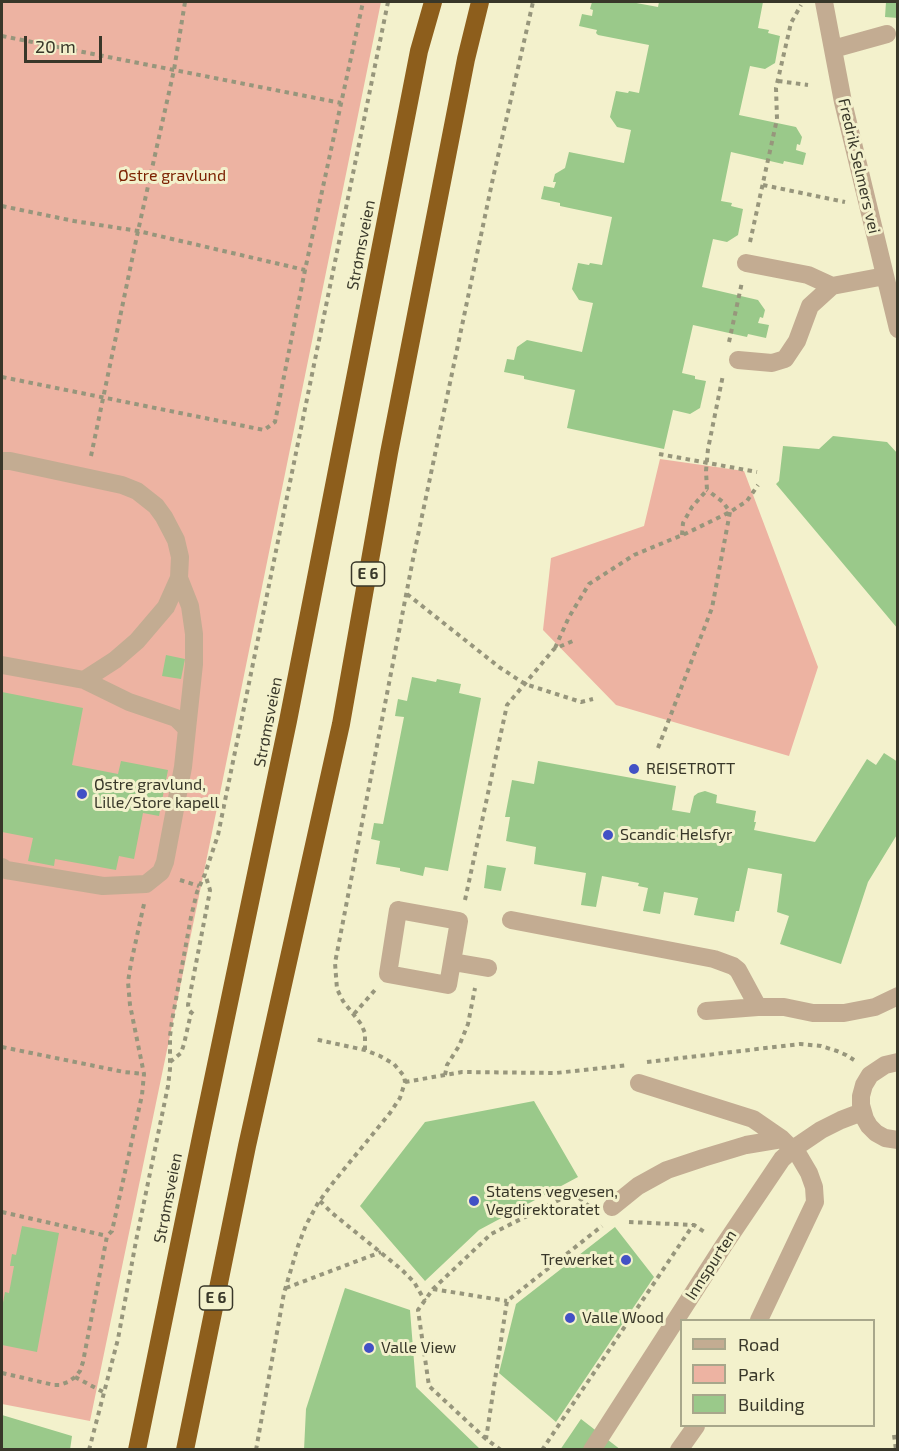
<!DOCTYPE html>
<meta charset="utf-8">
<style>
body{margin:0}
#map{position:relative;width:899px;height:1451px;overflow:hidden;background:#f3f1cc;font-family:"Exo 2",sans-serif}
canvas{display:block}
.frame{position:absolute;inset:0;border:3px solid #383729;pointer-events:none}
.legend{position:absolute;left:680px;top:1319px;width:195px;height:108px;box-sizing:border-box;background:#f3f1cc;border:2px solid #a8a78b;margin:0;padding:8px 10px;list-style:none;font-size:18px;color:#383729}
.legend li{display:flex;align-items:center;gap:12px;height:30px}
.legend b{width:30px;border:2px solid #a8a78b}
.scale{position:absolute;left:24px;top:36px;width:78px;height:27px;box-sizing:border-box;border:3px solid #383729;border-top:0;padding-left:8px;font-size:18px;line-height:21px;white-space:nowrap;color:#383729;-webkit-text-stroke:4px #f3f1cc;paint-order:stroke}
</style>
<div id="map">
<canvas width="899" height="1451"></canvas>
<div class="frame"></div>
<ul class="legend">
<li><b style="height:8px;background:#c3ac92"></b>Road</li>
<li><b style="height:16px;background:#edb3a2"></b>Park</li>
<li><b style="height:16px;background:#9ac98a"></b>Building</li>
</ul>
<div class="scale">20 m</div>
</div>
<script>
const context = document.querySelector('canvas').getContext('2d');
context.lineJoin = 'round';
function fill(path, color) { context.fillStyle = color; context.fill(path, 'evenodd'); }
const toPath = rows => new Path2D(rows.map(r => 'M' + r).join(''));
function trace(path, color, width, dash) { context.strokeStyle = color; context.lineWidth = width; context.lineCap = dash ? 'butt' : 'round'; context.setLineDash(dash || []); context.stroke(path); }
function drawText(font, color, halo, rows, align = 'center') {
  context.font = font + ' "Exo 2",sans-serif'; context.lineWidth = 6; context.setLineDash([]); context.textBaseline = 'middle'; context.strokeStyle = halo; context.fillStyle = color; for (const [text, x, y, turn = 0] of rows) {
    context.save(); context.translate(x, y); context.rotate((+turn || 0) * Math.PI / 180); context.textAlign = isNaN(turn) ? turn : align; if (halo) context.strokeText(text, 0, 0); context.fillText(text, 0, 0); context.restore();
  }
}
fill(toPath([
 [2,2,381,2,206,862,90,1421,2,1404],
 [660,459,744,471,818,667,789,756,616,705,543,630,551,558,644,526]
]), '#edb3a2');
fill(toPath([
 [592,2,631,2,658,7,659,2,763,2,758,28,769,30,768,33,780,36,775,63,765,69,750,66,739,115,796,127,802,137,800,145,797,144,796,150,806,153,803,165,784,161,783,164,731,152,721,201,732,203,731,206,743,209,738,235,727,242,713,239,702,287,758,300,765,310,763,318,760,317,758,323,769,325,766,338,748,334,747,337,693,325,682,373,695,376,695,379,706,381,700,408,690,414,673,410,664,449,567,428,575,390,524,379,524,376,504,372,507,359,514,360,517,347,527,340,582,352,593,303,579,300,572,289,578,263,589,265,590,263,602,265,612,217,560,206,560,203,541,199,544,186,554,188,556,182,553,182,555,174,565,168,569,152,624,163,631,130,617,127,610,117,616,91,628,93,629,91,639,93,649,45,598,35,596,33,597,30,579,26,582,14,592,16,593,10,590,9],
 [886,2,898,2,898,18,885,17],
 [833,436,887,442,898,454,898,629,776,484,779,481,783,446,819,449],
 [166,655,185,659,181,679,162,676],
 [412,677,436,682,437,679,461,684,459,693,481,698,448,871,425,867,423,876,400,871,400,868,376,864,380,841,371,839,374,823,383,824,404,717,395,716,398,699,407,701],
 [2,692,83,708,72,765,118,774,121,761,168,770,159,816,143,813,134,859,119,856,116,870,55,859,54,866,28,861,33,838,2,832],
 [884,753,898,762,898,833,868,882,841,964,780,944,789,916,777,912,782,874,748,868,739,911,736,911,734,922,694,915,698,898,664,892,660,914,643,911,648,888,638,886,639,883,602,876,596,907,581,905,586,873,534,864,536,847,506,841,510,817,505,817,512,780,534,784,538,761,676,786,672,810,690,813,694,796,698,793,705,791,717,795,716,803,756,811,754,822,756,822,754,830,815,842,867,759,876,765],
 [487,865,506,868,501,891,484,888],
 [534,1101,578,1177,479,1230,425,1281,360,1206,425,1122],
 [22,1226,59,1233,37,1352,2,1345,2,1308,5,1292,9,1293,14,1266,10,1266,12,1254,16,1255],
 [615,1227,654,1277,556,1422,499,1373,516,1304],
 [345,1288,410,1310,416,1387,481,1450,304,1450,306,1409],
 [2,1415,72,1436,70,1450,2,1450],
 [581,1419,621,1450,560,1450]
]), '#9ac98a');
trace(toPath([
 [2,36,341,103],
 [778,81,808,85],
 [763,185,845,202],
 [2,206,74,221,138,231,305,270],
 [750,242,777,119,776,88,791,23,801,5],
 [729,342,742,282],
 [2,377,264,430,275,422,305,270,363,2],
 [659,454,757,472],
 [91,456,138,231,174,70,185,2],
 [682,535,683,523,692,507,707,490,706,471,708,449,723,375],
 [407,594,499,667,525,684,581,702,593,699],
 [555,648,569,617,589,584,634,555,687,533,730,512,747,501,758,485],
 [658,748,712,608,730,512,723,502,707,490],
 [180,880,199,886],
 [465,900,507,705,554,649,573,641],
 [193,1014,189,1010,188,1005,209,896,210,890,205,874],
 [354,1014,375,990],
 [2,1047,124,1072,144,1074],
 [365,1050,365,1033,361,1024,343,1001,337,989,335,963,413,559,493,178,533,2],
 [170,1062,181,1053,184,1044,191,1013],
 [647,1062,800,1044,821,1046,837,1051,846,1055,854,1060],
 [445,1075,447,1065,459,1046,468,1024,475,988],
 [405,1082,462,1072,556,1073,628,1065],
 [320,1201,332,1213,401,1269,414,1282,425,1301],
 [2,1212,107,1236],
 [629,1222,694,1225,706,1233],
 [286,1288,381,1252],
 [433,1289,507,1301],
 [2,1373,54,1385,60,1385,68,1382,75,1377,80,1371,83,1362,107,1236,112,1231,142,1095,144,1074,130,1005,128,982,131,963,144,904],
 [75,1377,105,1393],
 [894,1435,896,1450],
 [486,1439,429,1386,418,1310,433,1289,491,1234,573,1193,590,1207],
 [89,1450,118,1339,136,1241,168,1086,170,1069,170,1036,172,1021,191,917,197,892,205,874,218,835,388,2],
 [256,1450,284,1293,298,1246,306,1225,318,1203,332,1184,390,1113,400,1098,405,1082,404,1076,394,1064,380,1056,365,1050,314,1039],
 [501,1450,486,1439,507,1301,602,1226],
 [542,1450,693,1225]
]), '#97967c', 4, [4.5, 4.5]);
trace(toPath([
 [824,2,843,102,898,329],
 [833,49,887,34],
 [746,263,808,275,832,286,885,276],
 [738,360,772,363,785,359,797,341,810,306,832,286],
 [2,461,10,461,122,485,137,491,156,506,164,517,176,540,180,557,179,578,166,607,137,641,115,660,84,680,2,665],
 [179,578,190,606,194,634,194,664,187,729],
 [2,867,6,870,103,886,146,884,161,872,165,862,183,767,187,729,176,718,129,702,84,680],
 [398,910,459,921,448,985,388,974,398,910],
 [511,920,714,959,733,966,738,970,758,1007],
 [453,962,488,968],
 [706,1011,758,1007,784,1007,813,1013,844,1013,875,1007,898,996],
 [898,1062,885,1065,870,1075,864,1085,861,1096,861,1105,865,1119,869,1126,876,1133,885,1138,898,1140],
 [639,1083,753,1119,782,1139],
 [612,1207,638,1186,667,1170,703,1158,746,1145,782,1139,799,1156,809,1173,814,1187,815,1202,759,1320],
 [592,1450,724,1245,782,1159,793,1149,821,1130,841,1120,862,1112],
 [679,1450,696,1426]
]), '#c3ac92', 18);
trace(toPath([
 [137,1450,202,1132,288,721,419,51,433,2],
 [185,1450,247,1146,341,724,389,453,466,59,480,2]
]), '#8d5e1c', 18);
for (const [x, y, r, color] of [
 [634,769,6,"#4251c5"],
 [82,794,6,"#4251c5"],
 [608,835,6,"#4251c5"],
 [474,1201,6,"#4251c5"],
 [626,1260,6,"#4251c5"],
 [570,1318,6,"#4251c5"],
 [369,1348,6,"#4251c5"]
]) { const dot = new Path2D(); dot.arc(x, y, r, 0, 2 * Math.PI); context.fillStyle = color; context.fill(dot); trace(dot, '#f3f1cc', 2); }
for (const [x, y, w] of [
 [368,574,33],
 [216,1298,33]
]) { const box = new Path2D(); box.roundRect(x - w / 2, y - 12, w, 24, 4.5); context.fillStyle = '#f3f1cc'; context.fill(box); trace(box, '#383729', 1.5); }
drawText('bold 15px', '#383729', null, [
 ["E 6",368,574],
 ["E 6",216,1298]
]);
drawText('16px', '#383729', '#f3f1cc', [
 ["Fredrik Selmers vei",859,166,77],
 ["Strømsveien",361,245,-79],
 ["Strømsveien",268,722,-79],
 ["Strømsveien",168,1198,-79],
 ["Innspurten",711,1265,-57]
]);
drawText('16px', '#7c2102', '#f3f1cc', [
 ["Østre gravlund",172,176]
]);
drawText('16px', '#383729', '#f3f1cc', [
 ["REISETROTT",646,769],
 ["Østre gravlund,",94,785],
 ["Lille/Store kapell",94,803],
 ["Scandic Helsfyr",620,835],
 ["Statens vegvesen,",486,1192],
 ["Vegdirektoratet",486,1210],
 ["Trewerket",614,1260,"right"],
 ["Valle Wood",582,1318],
 ["Valle View",381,1348]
], 'left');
</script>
